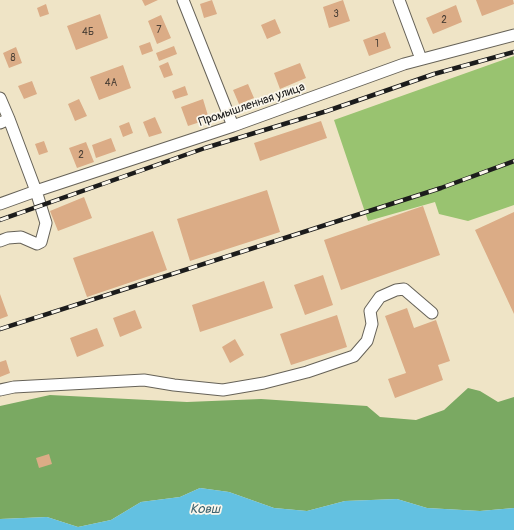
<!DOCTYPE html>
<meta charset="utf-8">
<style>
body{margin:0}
canvas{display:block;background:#efe4c6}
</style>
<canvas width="514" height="530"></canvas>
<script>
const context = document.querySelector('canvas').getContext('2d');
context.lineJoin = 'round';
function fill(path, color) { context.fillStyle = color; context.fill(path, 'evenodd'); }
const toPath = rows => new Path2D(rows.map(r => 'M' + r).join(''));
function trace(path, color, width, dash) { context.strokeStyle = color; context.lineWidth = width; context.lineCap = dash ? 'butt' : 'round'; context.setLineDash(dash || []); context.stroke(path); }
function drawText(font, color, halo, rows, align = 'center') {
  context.font = font + ' Pangolin,sans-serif'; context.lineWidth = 3.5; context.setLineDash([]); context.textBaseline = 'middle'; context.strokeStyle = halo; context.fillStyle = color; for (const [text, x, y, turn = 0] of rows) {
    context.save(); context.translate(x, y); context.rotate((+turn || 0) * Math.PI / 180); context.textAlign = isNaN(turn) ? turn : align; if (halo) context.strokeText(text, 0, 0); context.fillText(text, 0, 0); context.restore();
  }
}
fill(toPath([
 [514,56,514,205,468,221,439,214,435,202,368,221,334,120]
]), '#99c370');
fill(toPath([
 [468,388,480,391,498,402,514,397,514,508,480,511,427,508,397,499,345,501,307,511,274,508,229,492,200,488,180,497,141,502,111,520,78,527,47,517,0,519,0,406,50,395,187,402,261,399,367,406,380,417,416,420,444,410]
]), '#7aa962');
fill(toPath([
 [200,488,229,492,274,508,307,511,345,501,397,499,427,508,480,511,514,508,514,530,0,530,0,519,47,517,78,527,111,520,141,502,180,497]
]), '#63c1e1');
fill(toPath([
 [142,0,158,0,145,6],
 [212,0,217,14,204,18,200,4],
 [343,0,350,21,329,28,323,7],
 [476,0,513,0,514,4,482,16],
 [46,4,49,14,40,17,37,8],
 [456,5,462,22,433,34,426,18],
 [100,14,108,38,76,50,67,26],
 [161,15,171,38,157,44,148,21],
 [275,19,281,33,267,39,261,25],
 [385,32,391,48,369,56,363,40],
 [150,42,153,51,142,55,139,46],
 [174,46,177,54,159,61,156,53],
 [16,47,22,63,9,68,3,53],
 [168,62,173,75,164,78,159,66],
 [300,63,306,78,280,89,274,73],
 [123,65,131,88,99,100,90,77],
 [32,81,37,94,24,99,18,86],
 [248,84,254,98,239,104,233,90],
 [185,86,188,95,175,99,172,91],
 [79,99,87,116,75,121,68,104],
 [203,99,209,119,188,126,181,107],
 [155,117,162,133,149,137,143,122],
 [321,121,327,138,260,161,254,143],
 [129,122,133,133,123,137,119,126],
 [111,138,116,151,96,158,92,145],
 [44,141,48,152,39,155,35,144],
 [86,142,94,162,77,168,69,148],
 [267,190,280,232,190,261,177,219],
 [84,197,92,218,58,231,50,211],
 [423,206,440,255,341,290,324,240],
 [514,212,514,314,475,230],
 [153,231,167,270,87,297,73,258],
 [323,275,333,305,305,315,294,285],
 [264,281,273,308,200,332,192,305],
 [0,294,8,316,0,319],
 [407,308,414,328,436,320,450,361,438,365,443,380,395,398,388,379,406,373,385,316],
 [135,310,142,328,120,337,113,318],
 [337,315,347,347,291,365,280,334],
 [97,328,104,346,77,357,70,338],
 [235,339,244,355,230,363,222,347],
 [6,360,10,373,0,377,0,362],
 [49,454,52,464,39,468,36,458]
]), '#dbac86');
const minor = toPath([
 [183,0,233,126],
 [399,0,421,59],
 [0,98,9,119,36,191,46,223,41,242,37,244,21,237,8,238,0,241],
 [0,123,9,119],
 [0,204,36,191,233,126,404,64,514,35],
 [0,390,14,387,144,380,174,385,223,390,264,383,307,372,354,356,367,341,372,324,370,311,380,297,396,290,404,289,432,313]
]);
trace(minor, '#666258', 13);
trace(minor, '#fff', 11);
const rail = toPath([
 [0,220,205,148,327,111,434,74,514,52],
 [0,329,441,188,514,161]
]);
trace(rail, '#1c1c1c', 4.5);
trace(rail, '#fbf7ec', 3, [9]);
drawText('10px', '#4c4036', null, [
 ["3",336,14],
 ["2",444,20],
 ["7",159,30],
 ["4Б",88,32],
 ["1",377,44],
 ["8",13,58],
 ["4А",111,83],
 ["2",81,155]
]);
drawText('12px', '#1c1c1c', '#fbf7ec', [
 ["Промышленная улица",252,105,-19]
]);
drawText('italic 13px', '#385e6b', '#fbf7ec', [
 ["Ковш",205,510]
]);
</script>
